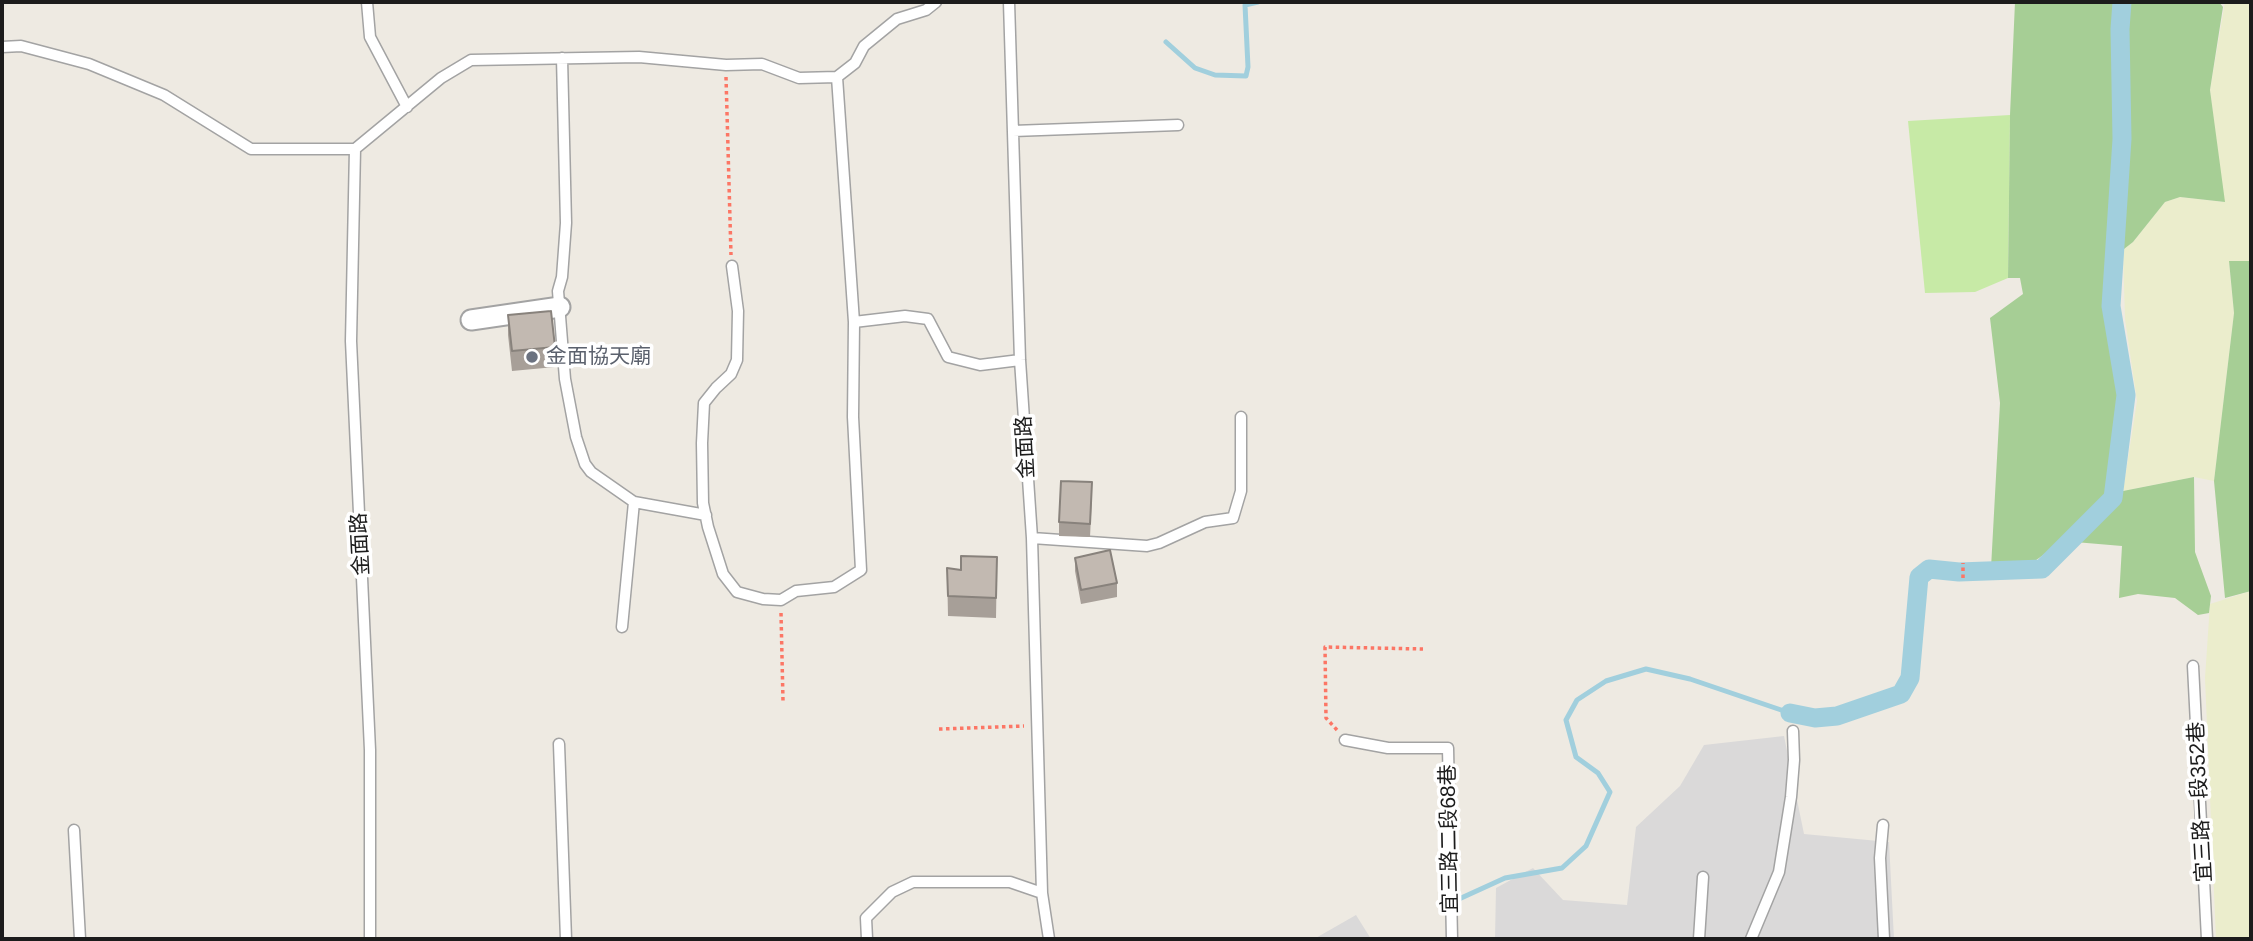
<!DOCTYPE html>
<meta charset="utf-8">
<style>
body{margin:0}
#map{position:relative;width:2253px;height:941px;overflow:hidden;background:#eeeae2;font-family:Arial,sans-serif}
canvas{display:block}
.frame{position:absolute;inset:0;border:4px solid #1c1c1c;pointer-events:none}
</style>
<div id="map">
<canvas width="2253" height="941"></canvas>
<div class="frame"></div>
</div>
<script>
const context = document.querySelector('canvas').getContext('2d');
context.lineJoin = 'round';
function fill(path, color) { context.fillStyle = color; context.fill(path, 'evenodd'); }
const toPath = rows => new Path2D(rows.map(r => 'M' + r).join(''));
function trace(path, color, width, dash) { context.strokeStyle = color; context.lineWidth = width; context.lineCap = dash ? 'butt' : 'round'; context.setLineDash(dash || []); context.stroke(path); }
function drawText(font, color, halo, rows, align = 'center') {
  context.font = font + ' Arial,"Noto Sans TC",sans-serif'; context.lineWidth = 7; context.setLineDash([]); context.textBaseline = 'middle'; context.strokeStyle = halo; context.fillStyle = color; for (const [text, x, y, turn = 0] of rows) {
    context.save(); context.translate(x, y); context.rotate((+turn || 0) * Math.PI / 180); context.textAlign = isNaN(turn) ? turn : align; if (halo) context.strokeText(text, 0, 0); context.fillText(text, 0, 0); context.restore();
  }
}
fill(toPath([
 [1784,736,1804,834,1889,842,1894,939,1495,939,1496,888,1533,868,1563,900,1627,905,1636,827,1680,786,1704,745],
 [1356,915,1371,939,1314,939]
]), '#dad9d9');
fill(toPath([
 [2225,2,2251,2,2251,261,2229,262,2234,313,2214,481,2194,477,2123,491,2137,401,2125,319,2123,250,2133,242,2165,202,2180,197,2224,202,2210,90],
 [2251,591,2251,939,2216,939,2205,678,2210,604]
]), '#ebedcc');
fill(toPath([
 [2010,115,2008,278,1975,292,1925,293,1908,121]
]), '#c7eaa6');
fill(toPath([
 [2015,2,2219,2,2223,7,2210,90,2225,202,2180,197,2165,202,2133,242,2110,260,2106,314,2120,396,2108,486,2123,491,2194,477,2195,552,2211,596,2209,613,2198,615,2175,598,2138,594,2119,598,2122,546,2063,541,2032,563,1991,568,2000,403,1990,318,2023,294,2020,278,2008,278,2010,115],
 [2229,261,2251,261,2251,591,2225,598,2214,481,2234,313]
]), '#a6ce95');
trace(toPath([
 [1166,42,1195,68,1215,75,1246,76,1248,67,1245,5,1258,2],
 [1459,899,1505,878,1562,868,1586,846,1610,792,1598,773,1576,757,1566,720,1577,700,1606,681,1646,669,1690,679,1790,713]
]), '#a1cfdd', 5);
trace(toPath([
 [1790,713,1815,718,1837,716,1901,694,1910,678,1919,577,1929,569,1959,572,2042,569,2113,498,2126,395,2111,306,2122,139,2120,29,2122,2]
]), '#a1cfdd', 19);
const service = toPath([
 [367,2,370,37,407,107],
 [1009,2,1020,360,1032,538,1042,893,1049,939],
 [2,47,21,46,89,64,164,95,251,149,355,149,441,78,471,60,639,57,726,65,762,64,799,78,837,77,855,63,864,46,897,19,926,10,936,2],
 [562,58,566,223,562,277,558,291,565,379,576,437,585,464,591,472,634,502,706,515],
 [1013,131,1178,125],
 [355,149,351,341,370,750,370,939],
 [732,266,738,311,737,360,731,374,716,388,704,403,702,443,703,503,708,527,723,574,737,592,763,599,781,600,796,591,834,587,861,570,853,417,854,322,837,77],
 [854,322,905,316,928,319,948,357,980,365,1020,360],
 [1032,538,1147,546,1159,543,1205,522,1233,518,1241,491,1241,417],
 [622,627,634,502],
 [2193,666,2207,939],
 [1345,740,1388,748,1448,748,1452,939],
 [559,744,566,939],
 [1883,825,1880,858,1884,939],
 [74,830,80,939],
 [867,939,866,918,892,892,913,882,1010,882,1042,893],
 [1699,939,1703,877],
 [1751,939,1779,872,1791,797,1794,760,1793,731]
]);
const minor = toPath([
 [471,320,560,307]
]);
trace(service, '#a3a3a3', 13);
trace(minor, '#a3a3a3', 23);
trace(toPath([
 [726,77,731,255],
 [1963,578,1963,563],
 [781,613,783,701],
 [939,729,1024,726],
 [1337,730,1326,718,1325,647,1423,649]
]), '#fc7665', 3.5, [3.5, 3.5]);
trace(service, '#fff', 10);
trace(minor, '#fff', 19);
fill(toPath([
 [508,315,555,347,555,367,512,371,508,335],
 [1092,496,1090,537,1059,536,1059,522],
 [997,557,996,618,948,616,947,568,961,570],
 [1075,558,1117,583,1117,597,1081,604,1075,571]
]), '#a79f98');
const building = toPath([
 [551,311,555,347,512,351,508,315,551,311],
 [1061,481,1092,482,1090,524,1059,522,1061,481],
 [1110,550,1117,583,1081,590,1075,558,1110,550],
 [961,556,997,557,996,598,948,596,947,568,961,570,961,556]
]);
fill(building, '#c2b9b1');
trace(building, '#88827c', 2);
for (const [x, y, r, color] of [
 [532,357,7,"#6b7280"]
]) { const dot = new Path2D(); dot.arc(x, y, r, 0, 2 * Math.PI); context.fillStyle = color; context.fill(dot); trace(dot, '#fff', 2.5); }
drawText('21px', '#5b616d', '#fff', [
 ["金面協天廟",546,357]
], 'left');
drawText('21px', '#1c1c1c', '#fff', [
 ["金面路",1026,447,-93],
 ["金面路",361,544,-93],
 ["宜三路一段352巷",2201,802,-93],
 ["宜三路二段68巷",1450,839,-91]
]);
</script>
